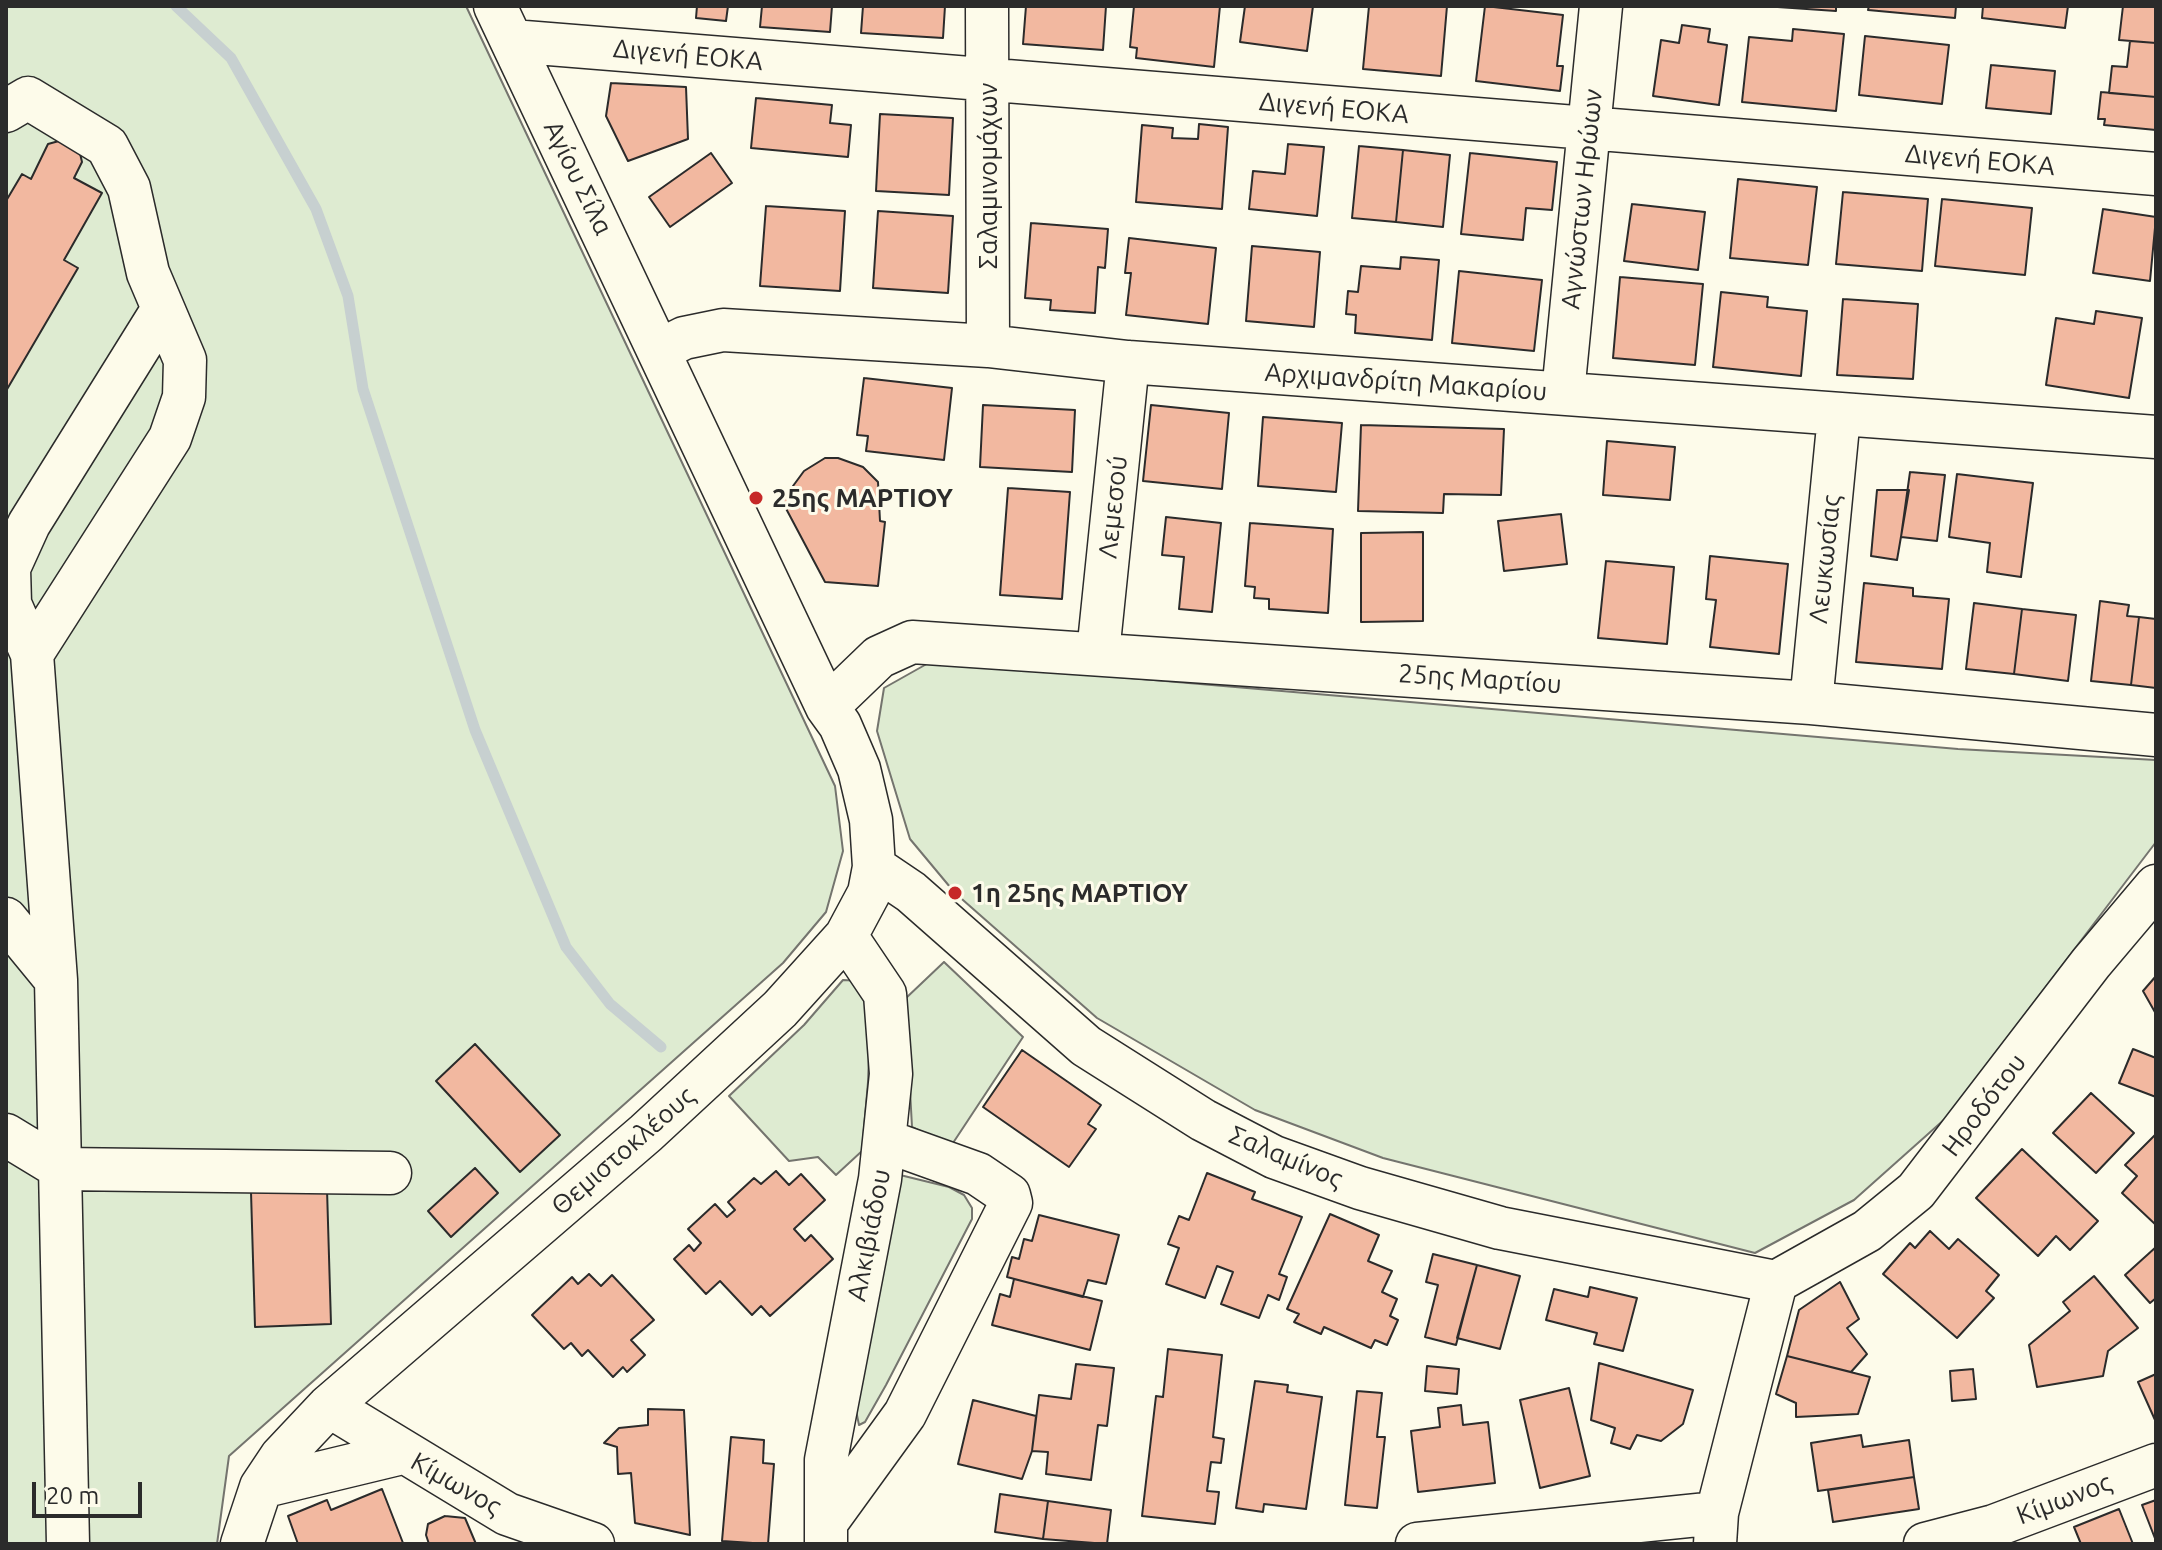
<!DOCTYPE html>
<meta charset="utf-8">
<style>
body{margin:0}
#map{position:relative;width:2162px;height:1550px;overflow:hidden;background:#fdfbea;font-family:Ubuntu,sans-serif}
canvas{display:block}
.frame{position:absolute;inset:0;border:8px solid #2b2b2b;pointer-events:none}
.scale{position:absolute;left:32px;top:1482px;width:110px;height:36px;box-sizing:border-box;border:4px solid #2b2b2b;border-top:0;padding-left:10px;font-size:24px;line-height:28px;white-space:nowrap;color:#2b2b2b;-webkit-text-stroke:6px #fdfbea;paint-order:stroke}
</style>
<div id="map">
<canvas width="2162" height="1550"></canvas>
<div class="frame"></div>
<div class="scale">20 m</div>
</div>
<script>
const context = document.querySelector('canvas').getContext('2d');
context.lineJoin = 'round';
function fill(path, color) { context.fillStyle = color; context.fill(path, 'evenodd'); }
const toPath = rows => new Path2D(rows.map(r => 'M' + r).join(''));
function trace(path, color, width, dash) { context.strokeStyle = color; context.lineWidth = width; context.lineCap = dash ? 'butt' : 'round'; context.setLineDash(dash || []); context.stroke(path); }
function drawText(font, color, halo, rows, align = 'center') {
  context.font = font + ' Ubuntu,sans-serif'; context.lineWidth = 6; context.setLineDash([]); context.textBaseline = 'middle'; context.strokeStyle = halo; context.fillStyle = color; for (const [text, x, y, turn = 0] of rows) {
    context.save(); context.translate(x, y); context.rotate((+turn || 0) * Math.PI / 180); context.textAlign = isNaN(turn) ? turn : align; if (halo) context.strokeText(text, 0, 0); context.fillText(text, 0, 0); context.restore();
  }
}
const green = toPath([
 [6,6,466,6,835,786,843,851,826,912,783,963,229,1456,217,1544,6,1544,6,6],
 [932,661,1958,749,2156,760,2156,842,1946,1118,1854,1200,1755,1253,1383,1158,1255,1110,1097,1018,955,893,910,839,877,731,884,688,932,661],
 [944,962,1023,1037,951,1146,912,1127,905,999,944,962],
 [843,980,862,981,870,1029,868,1082,862,1151,836,1175,818,1157,789,1161,729,1096,804,1025,843,980],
 [896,1174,949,1187,964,1195,972,1208,972,1219,886,1385,865,1422,859,1425,853,1396,896,1174]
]);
fill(green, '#deebd1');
trace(green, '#74746e', 2);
trace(toPath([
 [176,6,231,58,316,209,348,296,363,389,475,730,566,947,610,1004,661,1047]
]), '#c7d0d0', 11);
const building = toPath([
 [697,6,728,6,726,21,696,18,697,6],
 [762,6,832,6,830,32,760,27,762,6],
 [863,6,945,6,943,38,861,33,863,6],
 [1026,6,1106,6,1103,50,1023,44,1026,6],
 [1134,6,1220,6,1214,67,1136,58,1137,48,1130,47,1134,6],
 [1245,6,1313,6,1307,51,1240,42,1245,6],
 [1369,6,1447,6,1441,76,1363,69,1369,6],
 [1485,6,1563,15,1557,66,1563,66,1560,91,1476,81,1485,6],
 [1763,6,1836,6,1836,11,1763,6],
 [1869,6,1956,6,1955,18,1868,10,1869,6],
 [1983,6,2068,6,2065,28,1982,18,1983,6],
 [2123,6,2156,6,2156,43,2119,40,2123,6],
 [1682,25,1710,29,1708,42,1727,45,1719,105,1653,96,1661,40,1679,43,1682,25],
 [1793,29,1844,34,1836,111,1742,102,1749,37,1792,41,1793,29],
 [1865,36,1949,45,1942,104,1859,95,1865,36],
 [2130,41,2156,43,2156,97,2109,93,2112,66,2127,67,2130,41],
 [1991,65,2055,71,2051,114,1986,108,1991,65],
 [611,83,686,87,688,139,628,161,606,116,611,83],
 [2101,92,2156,97,2156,130,2104,125,2105,119,2098,119,2101,92],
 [756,98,832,105,830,123,851,125,848,157,751,148,756,98],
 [880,114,953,118,949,195,876,191,880,114],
 [1199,124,1228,127,1222,209,1136,202,1142,125,1173,128,1172,138,1198,139,1199,124],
 [59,141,79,149,82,162,74,178,102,193,64,260,78,268,6,391,6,201,22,174,31,179,48,144,59,141],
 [1288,144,1324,147,1317,216,1249,209,1253,171,1285,174,1288,144],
 [1359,146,1403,150,1396,222,1352,218,1359,146],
 [1403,150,1450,155,1443,227,1396,222,1403,150],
 [711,153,732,183,670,227,649,197,711,153],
 [1470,153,1557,162,1552,210,1526,208,1523,240,1461,234,1470,153],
 [1738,179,1817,187,1808,265,1730,258,1738,179],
 [1843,192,1928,199,1922,271,1836,264,1843,192],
 [1942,199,2032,208,2025,275,1935,266,1942,199],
 [1632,204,1705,212,1698,270,1624,261,1632,204],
 [766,206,845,211,840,291,760,286,766,206],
 [2103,209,2156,217,2150,281,2093,273,2103,209],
 [878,211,953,216,948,293,873,288,878,211],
 [1031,223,1108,229,1105,268,1098,267,1095,313,1050,310,1051,300,1025,298,1031,223],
 [1129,238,1216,248,1208,324,1126,315,1131,273,1125,273,1129,238],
 [1252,246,1320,252,1314,327,1246,321,1252,246],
 [1401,257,1439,260,1432,340,1355,333,1356,315,1346,314,1348,291,1358,292,1361,266,1400,269,1401,257],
 [1459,271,1542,280,1534,351,1452,343,1459,271],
 [1620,277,1703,284,1695,365,1613,358,1620,277],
 [1721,292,1768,297,1767,307,1807,311,1801,376,1713,367,1721,292],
 [1843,299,1918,304,1913,379,1837,375,1843,299],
 [2096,311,2142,318,2129,398,2046,385,2056,318,2094,324,2096,311],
 [864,378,952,388,944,460,866,451,868,436,857,435,864,378],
 [983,405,1075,410,1072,472,980,467,983,405],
 [1151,405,1229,413,1222,489,1143,481,1151,405],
 [1263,417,1342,423,1336,492,1258,486,1263,417],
 [1361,425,1504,429,1501,495,1444,494,1443,513,1358,511,1361,425],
 [1607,441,1675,447,1670,500,1603,495,1607,441],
 [825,458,838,458,863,467,878,482,880,521,885,522,878,586,825,582,782,501,804,471,825,458],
 [1910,472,1945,475,1937,541,1901,537,1910,472],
 [1957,474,2033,483,2021,577,1987,572,1990,543,1949,537,1957,474],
 [1008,488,1070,492,1062,599,1000,595,1008,488],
 [1877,490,1909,490,1897,560,1871,556,1877,490],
 [1561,514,1567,564,1504,571,1498,521,1561,514],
 [1166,517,1221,523,1212,612,1179,609,1184,557,1162,555,1166,517],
 [1250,523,1333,529,1328,613,1269,609,1269,599,1254,598,1255,587,1245,586,1250,523],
 [1423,532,1423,621,1361,622,1361,533,1423,532],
 [1710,556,1788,564,1779,654,1710,647,1716,600,1706,599,1710,556],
 [1606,561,1674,567,1667,644,1598,638,1606,561],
 [1864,583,1913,588,1913,596,1949,599,1942,669,1856,662,1864,583],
 [2100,601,2129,605,2127,616,2139,617,2131,685,2091,681,2100,601],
 [1974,603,2022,609,2014,674,1966,669,1974,603],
 [2022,609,2076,615,2068,681,2014,674,2022,609],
 [2139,617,2156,619,2156,688,2131,685,2139,617],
 [2156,976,2156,1014,2143,991,2156,976],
 [475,1044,560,1135,520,1172,436,1081,475,1044],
 [2133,1049,2156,1058,2156,1097,2119,1083,2133,1049],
 [1022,1050,1101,1105,1088,1124,1096,1129,1069,1167,983,1107,1022,1050],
 [2091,1093,2134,1133,2096,1173,2053,1133,2091,1093],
 [2156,1134,2156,1225,2122,1193,2137,1176,2125,1165,2156,1134],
 [2022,1149,2098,1221,2070,1250,2056,1236,2038,1256,1976,1198,2022,1149],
 [475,1168,498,1193,451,1237,428,1211,475,1168],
 [776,1171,789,1185,801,1174,825,1200,794,1229,805,1241,811,1235,833,1259,770,1316,761,1306,752,1315,720,1281,706,1294,674,1259,689,1245,694,1251,701,1243,688,1229,715,1204,727,1217,735,1210,728,1202,754,1178,761,1184,776,1171],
 [1207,1173,1255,1192,1252,1199,1302,1217,1279,1274,1287,1277,1279,1300,1268,1295,1259,1318,1221,1304,1233,1272,1217,1266,1205,1298,1166,1284,1179,1248,1168,1244,1179,1216,1189,1220,1207,1173],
 [327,1189,331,1324,255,1327,251,1192,327,1189],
 [1330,1214,1379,1235,1368,1261,1392,1271,1382,1292,1397,1299,1390,1316,1398,1320,1387,1345,1375,1340,1371,1348,1324,1327,1321,1334,1294,1322,1299,1314,1287,1309,1330,1214],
 [1039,1215,1119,1235,1106,1284,1088,1280,1083,1297,1007,1277,1012,1257,1019,1259,1024,1239,1032,1241,1039,1215],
 [1930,1231,1949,1249,1958,1239,1999,1275,1986,1291,1994,1298,1957,1338,1883,1274,1910,1243,1915,1248,1930,1231],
 [2156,1247,2156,1298,2150,1303,2125,1275,2156,1247],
 [1433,1254,1477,1265,1456,1345,1425,1337,1438,1285,1426,1282,1433,1254],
 [1477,1265,1520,1276,1500,1349,1457,1338,1477,1265],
 [589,1274,601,1286,612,1275,654,1320,631,1340,645,1355,627,1372,623,1367,613,1377,588,1350,582,1356,571,1343,564,1349,532,1315,572,1277,578,1284,589,1274],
 [2094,1276,2138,1328,2108,1351,2103,1376,2037,1387,2029,1345,2070,1311,2063,1302,2094,1276],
 [1014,1279,1102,1301,1090,1350,992,1325,1000,1294,1010,1297,1014,1279],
 [1840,1282,1859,1319,1847,1328,1867,1354,1851,1372,1787,1356,1799,1310,1840,1282],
 [1590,1287,1637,1298,1623,1351,1594,1344,1597,1333,1546,1320,1554,1289,1588,1297,1590,1287],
 [1168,1349,1222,1355,1213,1437,1224,1439,1221,1463,1211,1462,1207,1491,1219,1492,1215,1524,1142,1516,1156,1396,1163,1397,1168,1349],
 [1787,1356,1870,1377,1858,1414,1796,1417,1796,1403,1776,1394,1787,1356],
 [1599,1363,1693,1390,1683,1424,1661,1441,1637,1435,1630,1449,1611,1443,1615,1428,1591,1420,1599,1363],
 [1076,1364,1114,1368,1107,1426,1098,1425,1091,1480,1046,1474,1048,1452,1032,1451,1039,1395,1071,1399,1076,1364],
 [1427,1366,1459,1369,1457,1394,1425,1391,1427,1366],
 [1973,1369,1976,1399,1952,1401,1950,1371,1973,1369],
 [2156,1374,2156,1420,2155,1420,2138,1382,2156,1374],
 [1255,1381,1288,1385,1287,1392,1322,1397,1306,1509,1264,1504,1263,1512,1236,1508,1255,1381],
 [1569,1388,1590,1476,1540,1488,1520,1400,1569,1388],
 [1357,1391,1382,1393,1377,1437,1385,1437,1377,1508,1345,1505,1357,1391],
 [973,1400,1036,1416,1032,1451,1022,1479,958,1464,973,1400],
 [1461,1405,1463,1425,1488,1422,1495,1483,1418,1492,1411,1431,1440,1427,1438,1408,1461,1405],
 [648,1409,684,1410,690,1535,635,1523,631,1473,618,1474,617,1447,604,1443,619,1428,648,1425,648,1409],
 [1861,1435,1863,1447,1909,1440,1914,1477,1818,1491,1811,1443,1861,1435],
 [731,1437,764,1440,763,1463,774,1464,768,1544,722,1541,731,1437],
 [1914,1477,1919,1509,1833,1522,1828,1490,1914,1477],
 [382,1489,403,1543,298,1544,288,1516,327,1500,331,1510,382,1489],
 [1000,1494,1048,1501,1043,1539,995,1532,1000,1494],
 [2156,1500,2156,1541,2142,1505,2156,1500],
 [1048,1501,1111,1510,1107,1544,1043,1539,1048,1501],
 [2119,1509,2133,1544,2081,1544,2074,1527,2119,1509],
 [445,1516,465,1518,476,1544,429,1544,426,1535,428,1524,445,1516]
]);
fill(building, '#f2b8a0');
trace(building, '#2b2b2b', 2);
const minor = toPath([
 [987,6,988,346],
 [512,41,2156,174],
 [6,111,28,98,107,146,129,188,148,273,185,360,184,397,170,438,32,654],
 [660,350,684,338,723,330,988,346,1128,362,2156,437],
 [1563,393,1601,6],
 [1098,653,1128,362],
 [1811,703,1839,416],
 [827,707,879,657,912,642,1811,703,2156,735],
 [874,867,911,892,1086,1046,1203,1120,1274,1157,1360,1188,1500,1228,1776,1282],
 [6,919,56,980],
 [6,1135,62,1169,390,1173],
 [1776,1282,1867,1231,1916,1191,2091,963,2156,886],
 [329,1406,507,1514,593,1544],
 [261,1487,402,1453],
 [826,1523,905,1414,1011,1203,1009,1195,978,1174,886,1141],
 [68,1544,56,980,32,654,10,604,9,568,29,524,161,312],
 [242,1544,261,1487,281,1457,329,1406,646,1133,780,1009,846,936,869,893,874,867,871,820,859,769,840,725,827,707,495,6],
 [826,1544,826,1460,880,1179,891,1074,885,994,846,936],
 [1417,1544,1717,1513],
 [1715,1544,1717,1513,1776,1282],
 [1925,1544,1994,1526,2156,1465]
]);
trace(minor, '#2b2b2b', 45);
trace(minor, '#fdfbea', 42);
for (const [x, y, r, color] of [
 [756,498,8,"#c62828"],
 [955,893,8,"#c62828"]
]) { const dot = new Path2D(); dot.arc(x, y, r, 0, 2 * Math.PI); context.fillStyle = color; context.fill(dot); trace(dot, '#fdfbea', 3); }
drawText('26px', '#2b2b2b', '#fdfbea', [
 ["Διγενή ΕΟΚΑ",688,55,5],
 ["Διγενή ΕΟΚΑ",1334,108,5],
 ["Διγενή ΕΟΚΑ",1980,160,5],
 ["Σαλαμινομάχων",988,176,-90],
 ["Αγίου Σίλα",578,178,64],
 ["Αγνώστων Ηρώων",1582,199,-84],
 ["Αρχιμανδρίτη Μακαρίου",1406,382,4],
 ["Λεμεσού",1113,507,-84],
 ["Λευκωσίας",1825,559,-84],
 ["25ης Μαρτίου",1480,679,4],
 ["Ηροδότου",1984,1105,-53],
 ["Θεμιστοκλέους",623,1151,-41],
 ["Σαλαμίνος",1286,1157,23],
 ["Αλκιβιάδου",869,1235,-79],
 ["Κίμωνος",456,1484,30],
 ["Κίμωνος",2064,1499,-21]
]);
drawText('bold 26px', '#2b2b2b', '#fdfbea', [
 ["25ης ΜΑΡΤΙΟΥ",772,498],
 ["1η 25ης ΜΑΡΤΙΟΥ",971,893]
], 'left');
</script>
